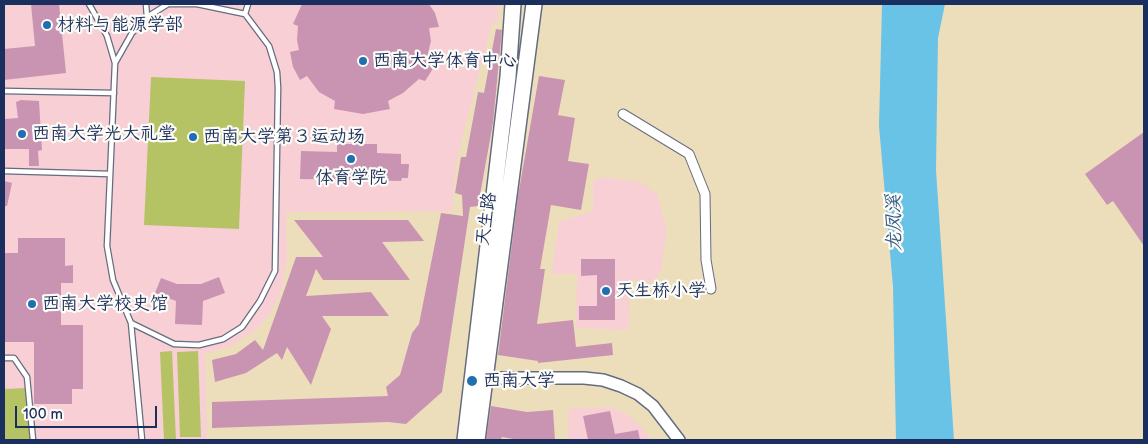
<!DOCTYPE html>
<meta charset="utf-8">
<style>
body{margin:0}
#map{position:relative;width:1148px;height:444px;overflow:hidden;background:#eddebb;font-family:"Balsamiq Sans",sans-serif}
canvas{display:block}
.frame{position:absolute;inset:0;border:5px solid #1b2f5e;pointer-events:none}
.scale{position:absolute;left:15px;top:406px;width:142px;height:22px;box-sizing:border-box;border:2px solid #1b2f5e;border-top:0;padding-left:6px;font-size:15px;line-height:18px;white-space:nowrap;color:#1b2f5e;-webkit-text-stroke:4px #fdfcf7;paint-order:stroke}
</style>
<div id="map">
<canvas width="1148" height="444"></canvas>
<div class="frame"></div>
<div class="scale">100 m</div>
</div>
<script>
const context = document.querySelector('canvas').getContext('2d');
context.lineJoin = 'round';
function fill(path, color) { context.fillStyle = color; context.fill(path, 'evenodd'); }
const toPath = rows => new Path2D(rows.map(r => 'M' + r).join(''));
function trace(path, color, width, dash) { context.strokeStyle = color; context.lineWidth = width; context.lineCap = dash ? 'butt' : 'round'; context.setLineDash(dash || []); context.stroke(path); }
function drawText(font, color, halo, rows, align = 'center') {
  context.font = font + ' "Balsamiq Sans","LXGW WenKai TC",sans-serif'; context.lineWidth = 4.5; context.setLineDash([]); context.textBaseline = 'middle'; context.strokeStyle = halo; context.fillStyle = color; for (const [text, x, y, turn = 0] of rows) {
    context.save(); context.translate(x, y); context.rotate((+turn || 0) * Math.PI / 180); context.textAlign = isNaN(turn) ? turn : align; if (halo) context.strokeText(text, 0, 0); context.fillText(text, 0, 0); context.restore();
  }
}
fill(toPath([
 [4,4,499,4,498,22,492,23,456,162,452,211,286,212,287,259,282,287,271,312,258,328,232,346,205,353,207,440,4,440],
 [604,177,640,182,657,194,667,231,661,270,654,282,630,280,628,330,576,328,577,274,552,274,559,222,593,211,593,181],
 [610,407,624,412,641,426,651,440,568,440,569,409]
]), '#f7cfd5');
fill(toPath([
 [151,77,245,81,239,229,144,225],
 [172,351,176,440,164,440,160,352],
 [198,351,201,437,180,437,177,352],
 [28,388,33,440,4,440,4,389]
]), '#b6c365');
fill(toPath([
 [882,4,945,4,938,38,936,170,954,440,896,440,893,287,879,126]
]), '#68c3e6');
fill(toPath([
 [31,4,59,4,66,73,4,80,4,49,35,46],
 [302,4,429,4,435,13,439,27,429,28,431,41,428,53,437,55,434,67,425,81,419,79,403,93,388,101,390,109,363,114,334,109,335,101,319,92,307,76,300,80,293,67,290,52,299,50,297,40,298,26,293,24],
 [496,29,502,30,493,123,478,206,470,207,442,392,406,424,388,422,212,428,212,402,388,396,386,387,400,375,412,333,419,324,441,213,463,216,462,195,455,193,461,157,466,157,478,92,484,93],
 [539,76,565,80,558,115,575,118,568,161,589,164,581,210,551,205,540,269,545,269,537,324,573,320,576,347,612,343,613,355,538,363,538,361,498,355,518,196],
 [21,100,39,101,42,150,38,151,39,166,29,166,29,149,4,149,4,119,18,118,16,102],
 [1144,132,1144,246,1113,201,1107,205,1085,174],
 [337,144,377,144,377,153,401,154,401,164,409,164,408,178,402,178,401,181,300,179,301,151,337,152],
 [4,181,12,183,7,206,4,206],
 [294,220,408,220,424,241,382,242,410,280,323,280,316,269,306,296,371,292,389,316,322,316,331,329,311,385,287,347,282,360,277,353,246,373,215,382,212,360,236,354,255,340,263,350,296,257,323,257],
 [18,238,65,238,65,266,73,265,73,283,61,283,61,325,83,325,83,389,72,389,72,404,34,404,34,342,4,342,4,253,18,253],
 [581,259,615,259,615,320,579,320,579,306,597,306,597,275,581,276],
 [219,277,225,293,203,301,202,325,175,324,176,301,155,293,161,278,177,284,201,284],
 [491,406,527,412,553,410,555,440,519,440,502,437,501,440,486,440],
 [610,411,615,434,638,430,640,440,588,440,583,416]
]), '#c994b1');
const service = toPath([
 [89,4,107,36,115,63,107,246,113,280,131,323,142,440],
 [146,4,147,17],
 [245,14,248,4],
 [115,63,132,33,147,17,168,4,197,4,245,14,269,46,277,72,278,88,275,271,260,301,242,327,223,339,199,345,174,344,131,323],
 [4,91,114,93],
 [4,171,110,174],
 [4,358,14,358,27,377,33,440]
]);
const minor = toPath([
 [623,114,689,154,705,194,706,260,711,289]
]);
const tertiary = toPath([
 [477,378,584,378,603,380,621,386,638,394,653,406,679,440]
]);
const trunk = toPath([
 [465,440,508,77,513,4],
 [477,440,534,4]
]);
trace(service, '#646c7f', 7);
trace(minor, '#646c7f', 11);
trace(tertiary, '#646c7f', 14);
trace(trunk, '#646c7f', 18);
trace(service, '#fff', 4.5);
trace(minor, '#fff', 9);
trace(tertiary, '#fff', 11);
trace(trunk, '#fff', 15);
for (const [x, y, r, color] of [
 [47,25,5,"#1f6fb2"],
 [363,61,5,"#1f6fb2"],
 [22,134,5,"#1f6fb2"],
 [193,137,5,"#1f6fb2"],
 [351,159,5,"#1f6fb2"],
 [606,291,5,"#1f6fb2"],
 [32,304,5,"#1f6fb2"],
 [472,381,6,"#1f6fb2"]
]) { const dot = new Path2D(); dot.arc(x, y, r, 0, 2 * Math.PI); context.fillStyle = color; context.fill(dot); trace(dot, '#fdfcf7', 2); }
drawText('18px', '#1b2f5e', '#fdfcf7', [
 ["材料与能源学部",57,25],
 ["西南大学体育中心",373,61],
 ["西南大学光大礼堂",32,134],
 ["西南大学第３运动场",203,137],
 ["体育学院",351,178,"center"],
 ["天生桥小学",616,291],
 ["西南大学校史馆",42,304],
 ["西南大学",483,381]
], 'left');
drawText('18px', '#1b2f5e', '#fdfcf7', [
 ["天生路",487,219,-82]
]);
drawText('italic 19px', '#325b87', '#fdfcf7', [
 ["龙凤溪",895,223,-91]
]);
</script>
